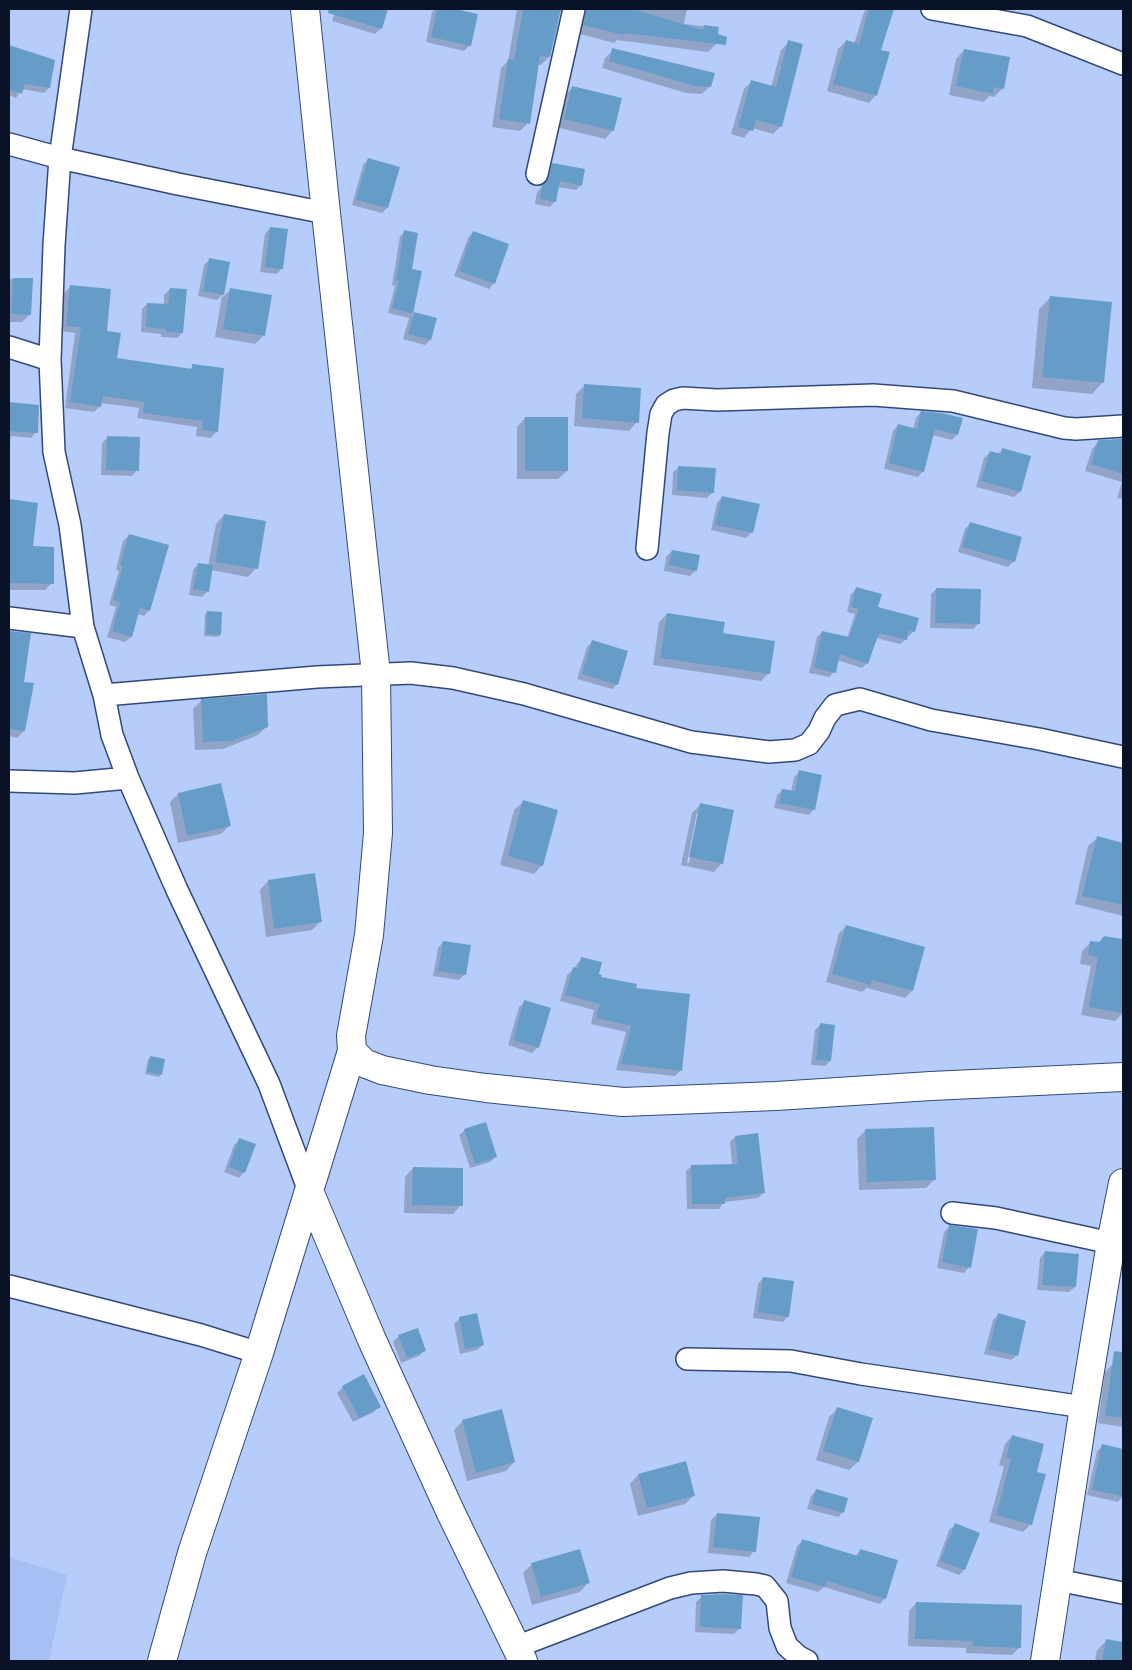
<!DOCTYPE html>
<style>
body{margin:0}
#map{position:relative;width:1132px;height:1670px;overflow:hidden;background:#b6cdfb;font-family:Figtree,sans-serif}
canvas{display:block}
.frame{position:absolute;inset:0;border:10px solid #091226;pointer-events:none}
</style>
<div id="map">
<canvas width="1132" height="1670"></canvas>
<div class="frame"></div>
</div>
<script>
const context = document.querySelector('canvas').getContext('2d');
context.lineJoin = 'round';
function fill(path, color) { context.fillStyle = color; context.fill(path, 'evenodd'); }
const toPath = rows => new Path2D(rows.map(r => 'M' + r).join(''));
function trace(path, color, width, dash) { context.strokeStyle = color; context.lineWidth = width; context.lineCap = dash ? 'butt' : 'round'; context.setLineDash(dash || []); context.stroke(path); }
fill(toPath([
 [9,1557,67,1575,49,1661,9,1661]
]), '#a7bff2');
fill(toPath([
 [336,9,387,9,381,28,375,34,332,21],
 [436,9,449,9,477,15,470,45,464,51,426,42,432,12],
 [517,9,560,9,549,57,541,65,537,64,528,123,520,131,492,127,501,68,508,61],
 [575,9,687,9,684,24,718,28,716,44,708,52,617,40,614,43,576,33],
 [867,9,887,9,892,10,880,51,876,95,869,103,827,91,838,49,846,41,854,44,864,12],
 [789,42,781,126,773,134,752,128,744,138,731,134,744,89,752,81,771,87,781,50],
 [9,46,54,61,49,88,44,93,22,89,16,98,9,95],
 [613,50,710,86,702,94,686,93,602,68,605,58],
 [964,50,1003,88,994,97,989,96,984,102,949,95,956,59],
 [572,88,613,130,605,139,556,127,564,96],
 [368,159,387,208,382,213,352,205,363,165],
 [553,164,581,185,576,190,558,187,555,201,550,207,535,204,537,192,544,184,547,170],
 [270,228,282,268,277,274,260,272,265,234],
 [405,232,411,270,420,272,412,316,414,313,430,340,425,345,403,339,409,318,388,313,395,286,392,285,400,236],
 [473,232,494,283,489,289,454,276,468,238],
 [210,259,229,263,222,298,230,290,264,335,255,344,215,337,222,295,217,300,198,296,204,265],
 [9,279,32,280,30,314,22,322,9,322],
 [70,287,106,332,115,359,189,370,193,366,217,431,211,438,196,436,197,427,137,418,139,408,101,403,100,406,94,412,65,408,75,333,61,331,64,293],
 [170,289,182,333,177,338,161,337,161,334,141,332,142,309,147,304,164,305,164,295],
 [1050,298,1103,382,1092,394,1032,388,1039,309],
 [585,385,637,422,629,431,574,426,576,394],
 [9,403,38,406,36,432,31,438,11,436,9,447],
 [921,412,957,435,952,440,932,435,923,471,918,477,884,469,893,431,898,425,913,429,916,418],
 [525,418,567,471,558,479,517,479,517,427],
 [108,437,137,470,132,476,101,475,102,443],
 [1123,439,1123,499,1117,498,1122,482,1085,471,1092,449,1099,441],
 [1003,449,1029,457,1020,492,1014,497,976,487,984,458,990,452,998,454],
 [679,467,713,492,707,498,672,495,673,472],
 [722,497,752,532,746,538,711,530,717,503],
 [10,500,31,548,52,583,45,590,9,590],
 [224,515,256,568,248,577,211,570,208,591,202,597,189,595,193,570,198,564,208,566,216,524],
 [970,524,1014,561,1008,567,958,552,965,529],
 [129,535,149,610,144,616,137,614,131,637,125,642,107,637,116,607,109,605,119,571,116,570,123,541],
 [672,551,696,570,690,576,664,571,666,557],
 [856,589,876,608,914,631,909,636,906,636,906,639,900,644,876,638,867,663,862,668,837,660,834,672,829,677,809,673,817,637,822,632,847,638,855,614,847,612,851,594],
 [936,589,979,623,973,629,930,628,931,594],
 [207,612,220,635,218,637,204,636,205,615],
 [667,614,722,634,769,673,761,681,653,665,659,622],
 [9,632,29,634,23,683,24,731,17,738,9,736],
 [592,642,617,684,612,689,577,679,587,647],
 [201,701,267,726,258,735,223,749,195,750,193,709],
 [799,772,814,809,809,815,774,808,777,795,782,790,791,792,794,777],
 [220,785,229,826,221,834,178,843,170,802,178,794],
 [523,802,542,865,534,874,500,865,514,810],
 [700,805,722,863,714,872,681,865,692,813],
 [697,813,699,813,689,863,687,863],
 [1097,838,1123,844,1123,916,1075,904,1088,846],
 [314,875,321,921,312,930,266,937,260,890,268,881],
 [846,926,912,991,905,998,867,988,862,992,826,982,839,933],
 [1104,937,1123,940,1123,1013,1115,1021,1081,1015,1091,966,1080,964,1082,951,1091,942,1098,943],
 [443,942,469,946,464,975,459,980,433,976,438,948],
 [582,958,600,978,634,989,681,1070,675,1076,616,1070,626,1032,591,1024,594,1010,560,1001,567,975,574,969,576,965],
 [525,1002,538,1047,532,1053,508,1045,519,1007],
 [820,1025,830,1061,825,1066,811,1065,815,1030],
 [150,1058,161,1074,159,1077,145,1074,148,1060],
 [465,1130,496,1156,490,1162,470,1168,459,1135],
 [866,1130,934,1180,926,1188,859,1190,857,1139],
 [735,1137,764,1192,758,1198,724,1202,719,1209,687,1209,686,1171,692,1166,732,1165,730,1142],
 [240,1139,244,1172,239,1178,224,1172,234,1145],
 [413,1168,461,1205,453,1214,404,1213,405,1177],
 [950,1226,969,1267,964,1273,937,1268,944,1232],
 [1045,1252,1075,1287,1069,1292,1037,1290,1040,1258],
 [763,1278,788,1316,783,1322,753,1318,758,1284],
 [998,1315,1017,1355,1011,1360,984,1354,993,1320],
 [460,1318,483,1345,477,1350,460,1354,454,1324],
 [417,1330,425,1350,419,1356,401,1363,393,1342,399,1336],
 [1113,1364,1123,1366,1123,1427,1098,1423,1105,1372],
 [343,1387,379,1406,374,1412,353,1422,337,1393],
 [837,1409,871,1419,858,1462,849,1470,816,1460,829,1417],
 [463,1421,514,1462,506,1471,467,1481,454,1430],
 [1012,1436,1035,1473,1031,1524,1023,1532,989,1522,1004,1467,999,1465,1005,1444],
 [1102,1446,1123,1450,1123,1496,1118,1502,1087,1495,1097,1451],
 [638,1475,694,1495,685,1504,638,1516,630,1484],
 [816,1490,843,1512,838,1517,807,1509,811,1496],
 [717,1514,754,1551,749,1557,708,1553,711,1520],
 [955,1525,964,1570,959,1575,936,1566,949,1530],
 [802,1541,855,1556,861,1550,885,1598,880,1604,824,1587,818,1592,786,1583,797,1546],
 [532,1564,588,1583,580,1592,532,1605,523,1573],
 [702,1596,740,1628,734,1634,695,1632,696,1602],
 [916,1603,1020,1647,1012,1655,966,1653,966,1648,908,1646,909,1611],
 [1107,1640,1123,1643,1123,1661,1095,1661,1097,1650]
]), '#0003');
fill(toPath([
 [329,9,388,9,382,29,328,13],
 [437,9,455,9,478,14,471,46,431,37],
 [523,9,561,9,550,57,540,56,530,124,499,119,508,59,514,60],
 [586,9,633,9,703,30,704,25,719,27,718,34,727,37,726,45,624,33,623,35,583,25],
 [869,9,894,9,881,50,890,52,877,96,833,84,846,40,859,44],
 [788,40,803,44,782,127,756,120,753,131,738,127,751,80,776,87],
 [9,45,55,60,50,88,25,84,22,94,9,89],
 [612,48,715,73,711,87,695,86,609,61],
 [964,49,1010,57,1004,89,994,87,993,94,956,86],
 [572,86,622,98,614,131,564,119],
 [368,158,400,167,388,208,356,200],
 [552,163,585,169,582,186,560,181,556,202,540,199,542,185,546,182,549,177],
 [270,227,288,229,283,269,265,267],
 [404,230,418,233,412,269,422,271,413,314,392,308,399,281,396,281],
 [473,231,509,244,495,284,459,271],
 [209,258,230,262,224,295,203,291],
 [13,278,33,278,31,315,11,314],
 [70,285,111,289,107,331,121,333,117,358,192,369,192,364,224,368,218,432,202,430,203,421,143,413,144,402,103,396,101,407,70,402,81,327,66,326],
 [170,288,187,289,183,333,166,332,166,329,146,327,147,303,168,304],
 [230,288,272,295,265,336,223,329],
 [1050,296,1112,302,1104,383,1042,377],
 [414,312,437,318,431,340,408,334],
 [584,384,641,388,639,423,582,418],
 [9,402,39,405,38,433,9,431],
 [921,411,941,413,963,418,958,435,935,429,924,472,889,463,898,424,917,429],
 [525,417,568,417,568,471,525,471],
 [107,436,140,437,139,471,106,470],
 [1123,439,1123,474,1091,464,1098,440],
 [1002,448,1031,456,1021,492,981,481,990,451,1001,454],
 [678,466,716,468,714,493,677,490],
 [722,496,760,504,753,533,715,525],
 [9,499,38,503,33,546,54,547,54,584,10,583],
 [224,514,266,521,258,569,215,562],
 [970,522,1022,537,1015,562,962,547],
 [129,534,169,545,150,611,140,608,132,637,112,631,120,602,113,600,123,566,120,565],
 [672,550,700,555,697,571,669,565],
 [198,563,213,565,209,592,193,589],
 [856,587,882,594,878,607,919,618,915,632,909,630,907,640,879,633,868,664,840,654,836,673,814,668,822,631,849,637,859,609,851,607],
 [936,588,981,589,980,624,935,623],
 [207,611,222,612,221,635,206,634],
 [667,613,725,622,723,633,775,641,770,674,660,658],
 [9,631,31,633,24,682,34,683,25,731,9,729],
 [592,640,628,651,618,685,582,674],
 [267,694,268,727,232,741,203,742,201,699],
 [799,770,822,775,815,810,779,803,782,789,795,791],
 [221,783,231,826,187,836,178,793],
 [523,800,558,810,543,866,508,856],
 [700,803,734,810,723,864,689,857],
 [1097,836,1123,843,1123,905,1082,896],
 [315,873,322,922,274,929,268,880],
 [846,925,925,947,913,991,872,980,871,985,832,974],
 [1104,936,1123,939,1123,1013,1089,1007,1098,957,1088,955,1090,941,1100,942],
 [443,941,471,945,466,975,438,971],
 [581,957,602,962,599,974,602,975,601,977,637,984,636,988,690,994,682,1071,621,1064,631,1026,596,1018,600,1004,565,995,573,967,578,969],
 [524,1000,551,1008,539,1048,513,1040],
 [820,1023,835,1025,831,1061,816,1060],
 [150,1056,165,1059,162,1075,147,1072],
 [486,1122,497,1157,475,1164,464,1129],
 [934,1127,936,1180,867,1182,865,1129],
 [758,1133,765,1193,725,1198,725,1204,692,1204,691,1165,738,1164,735,1136],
 [239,1138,256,1144,245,1173,229,1167],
 [413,1167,463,1168,463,1206,412,1205],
 [949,1225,978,1229,971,1268,942,1262],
 [1045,1251,1079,1254,1076,1287,1042,1285],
 [763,1277,794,1281,789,1317,758,1312],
 [477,1313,484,1345,465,1349,459,1317],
 [998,1313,1026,1321,1018,1356,989,1349],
 [418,1328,426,1351,407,1358,398,1335],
 [1114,1351,1123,1352,1123,1418,1105,1416],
 [364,1374,381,1407,359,1418,342,1386],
 [837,1407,873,1418,859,1462,823,1451],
 [502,1409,515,1462,476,1473,462,1420],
 [1012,1435,1044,1444,1037,1472,1046,1474,1032,1525,996,1515,1011,1459,1006,1458],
 [1102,1444,1123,1449,1123,1496,1092,1490],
 [686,1461,695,1496,647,1508,638,1474],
 [816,1489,848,1498,844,1513,812,1504],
 [717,1513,760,1517,756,1552,713,1547],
 [955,1523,980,1533,965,1570,940,1561],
 [802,1539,858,1556,860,1549,898,1560,886,1599,827,1581,825,1587,791,1577],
 [580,1549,590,1583,541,1597,531,1563],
 [723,1594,743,1595,741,1629,700,1627,701,1595],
 [916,1602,1022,1605,1021,1648,973,1646,973,1641,915,1639],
 [1106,1639,1123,1642,1123,1661,1102,1661]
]), '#669cc8');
const street = toPath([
 [81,9,60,158,54,245,50,360,54,452,70,525,83,627,104,695,112,735,128,778,177,890,269,1084,309,1191],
 [932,9,1027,26,1123,64],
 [9,144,60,158,178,184,326,213],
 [537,174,574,9],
 [9,347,50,360],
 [647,549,658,433,661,414,666,405,674,400,683,398,717,400,873,395,953,401,1064,428,1076,429,1123,426],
 [9,618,83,627],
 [104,695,317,677,411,673,453,678,524,694,691,742,769,752,795,750,809,744,819,731,825,718,835,705,860,699,931,720,1039,739,1123,757],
 [9,781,75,783,128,778],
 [952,1213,996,1218,1111,1243],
 [9,1286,201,1335,259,1353],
 [687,1359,791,1361,861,1374,1084,1407],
 [1057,1580,1123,1593],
 [516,1647,670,1588,691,1583,723,1581,756,1584,765,1586,777,1601,780,1628,787,1646,799,1657,807,1661]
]);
const secondary = toPath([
 [305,9,326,213,376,674,378,833,369,935,351,1036,352,1051,364,1063,382,1070,430,1080,486,1088,623,1102,776,1096,931,1086,1123,1077],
 [309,1191,372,1340,451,1513,523,1661],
 [162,1661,192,1553,259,1353,352,1051],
 [1045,1661,1084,1407,1111,1243,1123,1183]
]);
trace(street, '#33487a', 24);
trace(secondary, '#33487a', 30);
trace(street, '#fff', 21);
trace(secondary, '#fff', 28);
</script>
